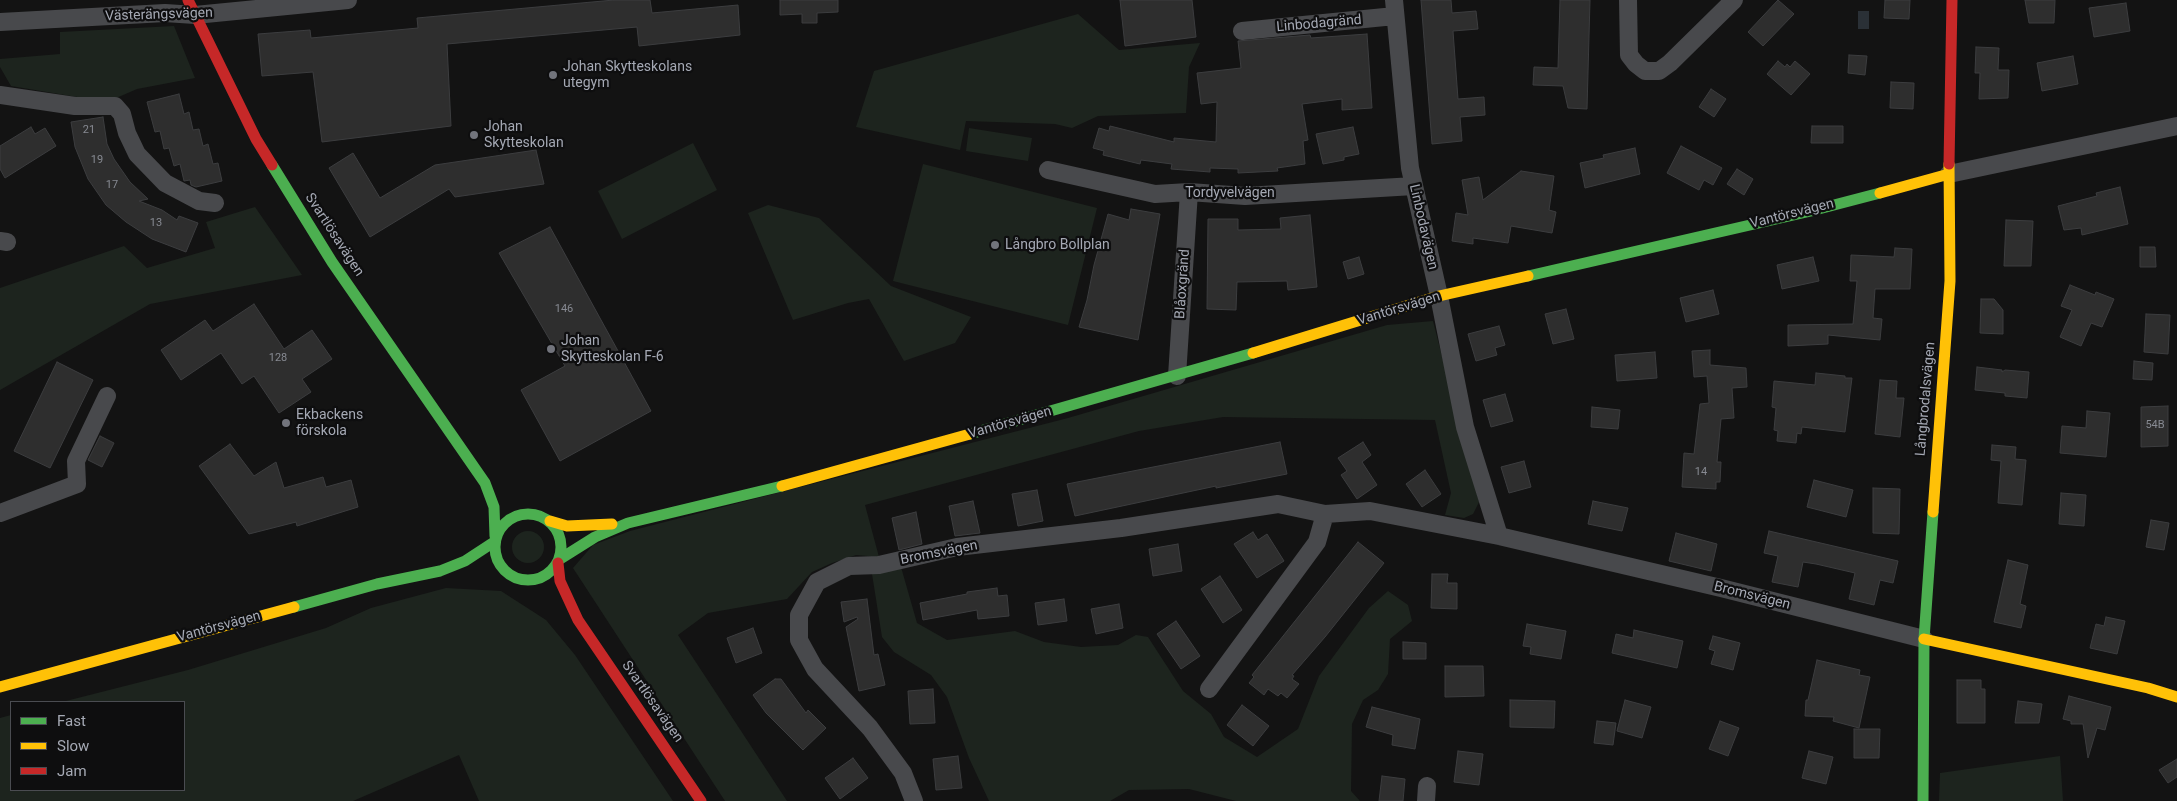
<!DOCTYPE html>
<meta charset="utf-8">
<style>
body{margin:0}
#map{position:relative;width:2177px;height:801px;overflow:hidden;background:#131313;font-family:Roboto,sans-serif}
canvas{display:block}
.legend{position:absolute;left:10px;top:701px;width:175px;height:90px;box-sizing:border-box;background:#0e0e0f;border:1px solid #4a4c51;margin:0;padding:6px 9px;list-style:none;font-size:15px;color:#a5a9b4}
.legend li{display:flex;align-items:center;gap:10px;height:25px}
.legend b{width:25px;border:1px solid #4a4c51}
</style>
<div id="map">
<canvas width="2177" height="801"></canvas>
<ul class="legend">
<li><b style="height:6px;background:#4caf50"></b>Fast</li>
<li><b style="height:6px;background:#ffc107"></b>Slow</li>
<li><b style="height:6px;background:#c62828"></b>Jam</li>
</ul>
</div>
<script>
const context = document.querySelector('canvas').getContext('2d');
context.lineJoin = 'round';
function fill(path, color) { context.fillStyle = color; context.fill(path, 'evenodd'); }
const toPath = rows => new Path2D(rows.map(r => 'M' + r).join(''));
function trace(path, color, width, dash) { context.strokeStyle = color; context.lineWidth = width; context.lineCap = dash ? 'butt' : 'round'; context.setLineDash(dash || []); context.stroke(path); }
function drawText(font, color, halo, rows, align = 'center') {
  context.font = font + ' Roboto,sans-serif'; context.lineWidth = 4.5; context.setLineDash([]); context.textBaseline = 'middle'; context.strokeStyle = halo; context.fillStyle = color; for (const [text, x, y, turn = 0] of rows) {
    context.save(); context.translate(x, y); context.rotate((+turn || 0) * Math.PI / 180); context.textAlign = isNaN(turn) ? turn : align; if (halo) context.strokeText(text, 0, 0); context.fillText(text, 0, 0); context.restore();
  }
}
fill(toPath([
 [1078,14,1119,50,1200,43,1189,67,1186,113,1098,116,1072,128,1055,124,966,121,960,150,856,127,874,71],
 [174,26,195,78,137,89,107,102,11,86,0,67,0,59,60,54,60,32],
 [969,128,1032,138,1028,161,966,151],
 [693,143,717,190,622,239,598,191],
 [923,164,1097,208,1068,325,893,281],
 [768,205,819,218,891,286,971,317,955,343,904,361,869,299,848,303,793,320,748,213],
 [255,207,302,275,150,304,0,390,0,288,124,246,147,268,215,248,206,222],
 [1433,321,1479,502,1473,514,1464,518,1445,515,1451,493,1435,420,1223,417,1139,431,865,505,879,557,856,555,832,563,812,572,787,599,708,613,678,635,787,801,725,801,573,568,593,545,630,531,1068,418,1387,325],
 '512 547a16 16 0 1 1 32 0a16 16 0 1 1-32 0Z',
 [901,567,917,623,947,640,1015,631,1044,642,1081,647,1118,645,1136,635,1148,637,1183,691,1211,714,1224,737,1257,757,1298,729,1319,676,1369,608,1388,591,1408,605,1412,621,1390,639,1388,674,1378,690,1363,700,1352,724,1351,791,1360,801,1236,801,1189,789,1129,790,1110,801,989,801,969,758,947,697,931,675,894,652,882,637,872,574],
 [446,588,501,591,546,620,575,655,673,801,479,801,459,755,353,801,0,801,0,718,11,715,11,790,184,790,184,702,62,702,188,670,326,628,371,608],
 [2060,756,2063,801,1939,801,1940,773]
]), '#1d241e');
fill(toPath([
 [1858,11,1869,11,1869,29,1858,29]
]), '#2a3036');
const building = toPath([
 [614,0,650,0,652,13,738,5,740,35,639,46,637,27,447,44,451,126,322,142,313,72,262,76,258,34,310,30,311,38,418,28,417,18,614,0],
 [780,0,838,0,838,12,817,13,817,23,802,23,802,14,780,15,780,0],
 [1120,0,1192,0,1196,37,1125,46,1120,0],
 [1421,0,1451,0,1452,13,1476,11,1478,29,1453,31,1458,99,1484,97,1485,115,1460,117,1462,141,1432,144,1421,0],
 [1560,0,1590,0,1587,109,1568,108,1563,86,1533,85,1534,67,1558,68,1560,0],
 [1778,0,1794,14,1763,46,1748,32,1778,0],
 [1885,0,1910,0,1909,19,1884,18,1885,0],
 [2025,0,2055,0,2054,23,2029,23,2025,0],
 [2126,3,2130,31,2094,37,2089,8,2126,3],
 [1367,34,1372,108,1342,110,1342,99,1302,104,1308,140,1303,141,1305,164,1277,168,1278,171,1238,173,1238,169,1210,168,1210,172,1171,169,1172,164,1141,160,1140,164,1103,155,1104,151,1093,148,1099,128,1109,131,1110,126,1174,142,1174,138,1216,142,1217,102,1201,104,1197,73,1241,68,1238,41,1310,35,1311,38,1367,34],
 [1976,47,1999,48,1998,70,2009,70,2008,98,1979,99,1980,73,1975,73,1976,47],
 [1849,55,1867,56,1865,75,1848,73,1849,55],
 [2073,56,2078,84,2042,91,2037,63,2073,56],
 [1778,61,1785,67,1787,64,1790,67,1795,61,1810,74,1791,95,1767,74,1778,61],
 [1891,82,1914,83,1913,109,1890,108,1891,82],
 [1711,89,1726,99,1714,117,1699,107,1711,89],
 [179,94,184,114,189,112,193,130,199,129,203,146,208,144,213,164,218,163,222,181,196,187,191,185,190,180,184,181,180,164,174,166,169,148,164,149,160,131,155,132,147,102,179,94],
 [103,117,107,144,114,159,130,182,148,199,139,201,162,210,177,220,179,216,198,223,186,252,152,239,126,222,106,205,88,179,75,147,71,122,103,117],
 [1812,126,1843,126,1843,143,1811,143,1812,126],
 [31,127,35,134,45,128,56,146,5,178,0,169,0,146,31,127],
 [1353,127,1359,154,1344,157,1344,160,1323,164,1316,134,1353,127],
 [1681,146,1722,168,1713,185,1704,180,1699,190,1667,173,1681,146],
 [1635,148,1640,174,1585,188,1580,163,1604,158,1603,155,1635,148],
 [536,150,544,184,455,197,449,189,370,237,329,168,353,153,380,198,435,165,536,150],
 [1737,169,1753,179,1744,195,1727,184,1737,169],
 [1521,171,1554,176,1549,210,1556,212,1552,233,1511,226,1508,243,1473,238,1473,244,1452,241,1456,213,1468,215,1462,180,1479,177,1483,200,1521,171],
 [2120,187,2128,224,2082,235,2081,228,2064,230,2058,206,2097,196,2096,193,2120,187],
 [1131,209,1160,214,1138,340,1079,327,1087,300,1094,265,1108,214,1129,220,1131,209],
 [1310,215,1317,287,1288,290,1287,281,1237,282,1236,310,1207,309,1208,219,1238,219,1238,230,1281,229,1280,218,1310,215],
 [2006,220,2033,221,2031,266,2004,266,2006,220],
 [550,227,651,411,560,461,521,390,565,366,499,253,550,227],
 [2140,247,2155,247,2156,267,2140,267,2140,247],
 [1895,248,1912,249,1910,289,1875,289,1873,318,1882,319,1880,340,1828,335,1828,344,1788,346,1788,325,1853,324,1857,281,1850,281,1851,255,1894,257,1895,248],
 [1359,257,1364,274,1348,279,1343,262,1359,257],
 [1813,257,1819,281,1782,289,1777,265,1813,257],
 [2070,285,2095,295,2096,292,2114,299,2102,327,2091,323,2081,346,2060,337,2072,310,2061,306,2070,285],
 [1713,290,1719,314,1686,322,1680,298,1713,290],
 [1981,299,1994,299,2003,310,2003,334,1980,333,1981,299],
 [254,304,284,349,312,330,332,359,302,379,311,392,279,413,254,376,242,384,221,353,181,380,161,350,205,320,213,331,254,304],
 [1566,309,1574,339,1553,344,1545,314,1566,309],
 [2146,314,2170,315,2168,354,2144,352,2146,314],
 [1499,326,1505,345,1495,348,1497,355,1476,361,1468,334,1499,326],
 [1710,350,1710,365,1746,368,1747,387,1732,388,1734,418,1721,419,1717,462,1721,462,1720,482,1716,482,1716,489,1682,487,1684,453,1694,454,1700,404,1709,403,1707,376,1694,377,1692,351,1710,350],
 [1655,352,1657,378,1617,381,1615,355,1655,352],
 [2134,361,2153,363,2152,380,2133,379,2134,361],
 [57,362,93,380,50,468,14,451,57,362],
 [1977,367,2002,370,2002,372,2005,370,2029,372,2027,398,2005,396,2005,393,1975,390,1977,367],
 [1816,373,1845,376,1845,378,1852,378,1845,432,1802,427,1801,434,1797,433,1796,443,1777,441,1778,431,1774,430,1776,408,1772,407,1774,381,1815,385,1816,373],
 [1880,380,1897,381,1896,398,1904,398,1900,437,1875,434,1880,380],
 [1505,394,1513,421,1491,427,1483,400,1505,394],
 [2168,406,2168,446,2141,447,2141,407,2168,406],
 [1592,407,1620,410,1618,429,1591,427,1592,407],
 [2087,411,2110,413,2106,457,2060,453,2062,426,2086,428,2087,411],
 [100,436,114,443,102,467,88,460,100,436],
 [1280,442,1287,474,1216,488,1216,486,1075,516,1067,484,1280,442],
 [1363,442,1371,455,1362,462,1377,485,1357,499,1341,475,1347,471,1338,458,1363,442],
 [230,444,254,476,276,462,284,488,323,477,326,487,351,480,358,507,297,526,296,522,249,534,199,466,230,444],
 [1992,445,2016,447,2015,459,2026,460,2022,505,1998,503,2001,461,1991,460,1992,445],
 [1524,461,1531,487,1509,493,1501,467,1524,461],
 [1425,470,1441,494,1422,507,1406,484,1425,470],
 [1814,480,1853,490,1846,517,1807,507,1814,480],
 [1873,488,1900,489,1899,534,1873,533,1873,488],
 [1037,490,1043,521,1018,526,1012,494,1037,490],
 [2061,493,2086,495,2084,526,2059,524,2061,493],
 [973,501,980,533,955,536,949,506,973,501],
 [1593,501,1628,508,1622,531,1588,524,1593,501],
 [916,512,922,544,899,550,892,518,916,512],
 [2151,520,2169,523,2164,550,2146,547,2151,520],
 [1769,531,1898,561,1893,583,1880,580,1874,605,1849,599,1855,573,1816,564,1803,562,1798,587,1772,582,1778,556,1764,553,1769,531],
 [1253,532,1258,540,1267,534,1284,561,1257,578,1234,544,1253,532],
 [1676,533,1717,544,1711,571,1669,561,1676,533],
 [1358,542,1384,563,1325,637,1292,675,1294,676,1292,679,1299,684,1287,698,1281,693,1278,696,1268,689,1264,695,1249,683,1254,677,1252,675,1358,542],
 [1178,544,1182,571,1153,576,1149,549,1178,544],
 [2008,560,2028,565,2020,604,2026,606,2021,628,1994,622,2008,560],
 [1432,574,1448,574,1447,583,1457,583,1457,609,1431,608,1432,574],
 [1220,576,1242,610,1223,623,1201,589,1220,576],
 [997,588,998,596,1007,595,1009,616,978,619,977,610,923,620,920,603,967,594,967,592,997,588],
 [867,599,874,655,878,654,885,685,859,691,846,627,858,619,857,617,844,622,841,602,867,599],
 [1064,599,1067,621,1038,625,1035,603,1064,599],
 [1119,604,1123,628,1096,634,1091,609,1119,604],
 [2106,617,2125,621,2117,654,2090,648,2096,624,2104,626,2106,617],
 [1176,621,1200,656,1181,669,1157,634,1176,621],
 [1527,624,1566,631,1561,659,1530,654,1531,647,1523,646,1527,624],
 [753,628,762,653,736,663,727,638,753,628],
 [1634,630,1683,641,1677,668,1612,653,1616,634,1633,638,1634,630],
 [1713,636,1740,643,1733,670,1711,664,1715,651,1709,649,1713,636],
 [1403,642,1426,643,1426,659,1403,659,1403,642],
 [1817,660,1860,670,1859,675,1870,677,1859,728,1833,721,1834,717,1805,716,1806,700,1808,700,1817,660],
 [1445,666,1483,666,1484,696,1445,697,1445,666],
 [775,679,781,679,806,713,808,710,826,728,803,750,766,713,753,695,775,679],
 [1957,680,1981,680,1981,689,1985,689,1985,723,1957,723,1957,680],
 [933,689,935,723,910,724,908,691,933,689],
 [2069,696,2111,707,2105,730,2097,728,2088,758,2083,724,2071,724,2071,721,2063,719,2069,696],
 [1510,700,1555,701,1554,728,1510,727,1510,700],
 [1625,700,1651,707,1642,738,1617,731,1625,700],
 [2018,701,2042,704,2039,723,2015,723,2018,701],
 [1242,705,1269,726,1253,746,1227,725,1242,705],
 [1372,707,1420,719,1415,749,1392,745,1393,735,1366,727,1372,707],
 [1597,721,1616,723,1613,745,1594,743,1597,721],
 [1720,721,1739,728,1728,756,1709,749,1720,721],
 [1854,729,1880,729,1879,758,1854,758,1854,729],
 [1458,751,1483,754,1479,785,1454,782,1458,751],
 [1809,751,1833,757,1826,784,1802,778,1809,751],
 [958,756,962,788,936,790,933,759,958,756],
 [853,758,868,778,840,799,825,778,853,758],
 [2177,759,2177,777,2168,783,2159,770,2177,759],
 [1382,776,1405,779,1403,801,1379,801,1382,776]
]);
fill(building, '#2e2e2e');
trace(building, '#3c3d3f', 1);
trace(toPath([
 [1394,0,1410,168,1439,296,1465,427,1499,536],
 [1628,0,1629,55,1636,64,1645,71,1659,71,1670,63,1734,0],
 [0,22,165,13,195,15,348,0],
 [1242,31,1395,16],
 [0,95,75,106,115,106,122,114,127,133,137,154,165,183,199,201,215,203],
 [1048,170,1155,194,1189,192,1245,196,1414,186],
 [1949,174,2177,126],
 [0,241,7,242],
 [1177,376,1189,192],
 [0,513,77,484,76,461,107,396],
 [1209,689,1317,542,1325,514],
 [914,801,903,773,870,728,815,669,799,640,799,615,817,582,849,566,879,565,957,547,1121,528,1278,504,1325,514,1370,511,1499,536,1721,588,1924,639],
 [1426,801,1427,786]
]), '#48494c', 18);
trace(toPath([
 [272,165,332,262,485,483,494,507,495,536],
 [1528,276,1811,211,1880,193],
 [970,434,1253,353],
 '495 547a33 33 0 1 1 66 0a33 33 0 1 1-66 0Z',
 [560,559,595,537,628,523,782,486],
 [294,607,377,584,440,571,465,561,494,542],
 [1923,801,1924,639,1933,512]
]), '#4caf50', 11);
trace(toPath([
 [1880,193,1949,174],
 [1253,353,1439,296,1528,276],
 [782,486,970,434],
 [1933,512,1950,281,1949,164],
 [550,521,567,526,612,524],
 [1924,639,2148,688,2177,697],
 [0,687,294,607]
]), '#ffc107', 11);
trace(toPath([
 [188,0,256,139,272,165],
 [1949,164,1952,0],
 [558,563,560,581,578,620,701,801]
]), '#c62828', 11);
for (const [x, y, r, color] of [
 [553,75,5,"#72747c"],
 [474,135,5,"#72747c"],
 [995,245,5,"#72747c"],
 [551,349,5,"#72747c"],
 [286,423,5,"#72747c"]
]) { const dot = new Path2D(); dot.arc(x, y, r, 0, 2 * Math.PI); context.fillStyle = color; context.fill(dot); trace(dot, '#0e0e0f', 2); }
drawText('11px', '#878a92', null, [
 ["21",89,130],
 ["19",97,160],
 ["17",112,185],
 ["13",156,223],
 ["146",564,309],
 ["128",278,358],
 ["54B",2155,425],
 ["14",1701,472]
]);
drawText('14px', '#a5a9b4', '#0e0e0f', [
 ["Västerängsvägen",159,15,-2],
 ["Linbodagränd",1319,24,-5],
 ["Tordyvelvägen",1230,193],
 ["Vantörsvägen",1792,214,-14],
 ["Linbodavägen",1423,227,77],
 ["Svartlösavägen",334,235,57],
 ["Blåoxgränd",1183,284,-86],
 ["Vantörsvägen",1399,309,-17],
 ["Långbrodalsvägen",1926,399,-85],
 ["Vantörsvägen",1010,423,-16],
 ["Bromsvägen",939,553,-11],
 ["Bromsvägen",1752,596,14],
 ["Vantörsvägen",219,627,-15],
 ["Svartlösavägen",652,702,55]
]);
drawText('14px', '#a5a9b4', '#0e0e0f', [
 ["Johan Skytteskolans",563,67],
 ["utegym",563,83],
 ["Johan",484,127],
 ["Skytteskolan",484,143],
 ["Långbro Bollplan",1005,245],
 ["Johan",561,341],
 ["Skytteskolan F-6",561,357],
 ["Ekbackens",296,415],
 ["förskola",296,431]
], 'left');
</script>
